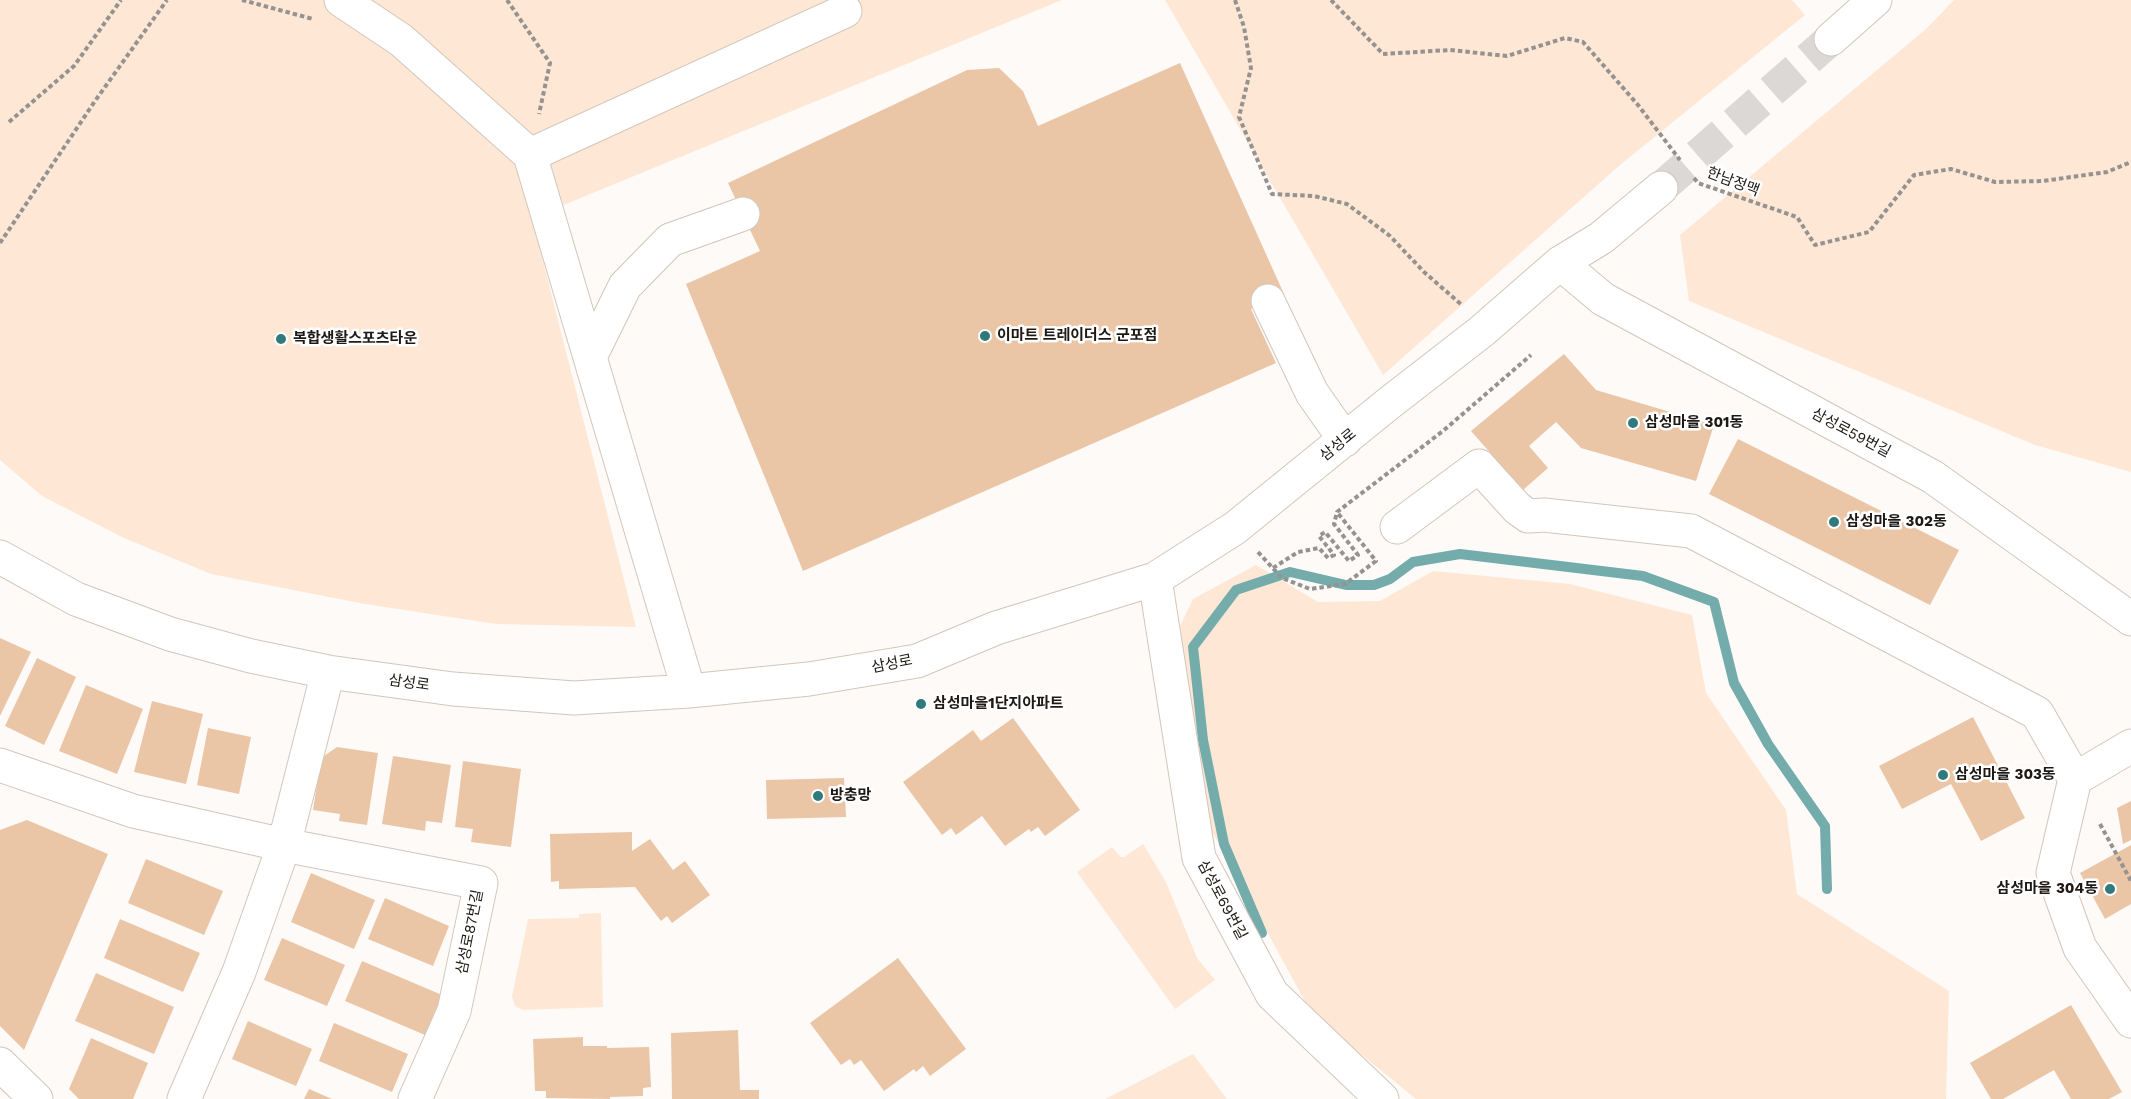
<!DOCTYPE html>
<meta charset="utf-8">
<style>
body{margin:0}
canvas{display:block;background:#fdfaf8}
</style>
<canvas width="2131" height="1099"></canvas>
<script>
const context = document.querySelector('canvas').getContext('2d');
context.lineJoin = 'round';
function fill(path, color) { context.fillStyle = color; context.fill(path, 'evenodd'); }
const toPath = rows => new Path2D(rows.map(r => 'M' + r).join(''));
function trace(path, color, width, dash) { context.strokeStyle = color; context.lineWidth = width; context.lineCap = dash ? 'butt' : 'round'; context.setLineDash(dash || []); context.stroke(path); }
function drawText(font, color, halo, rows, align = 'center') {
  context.font = font + ' "Work Sans","Noto Sans KR",sans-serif'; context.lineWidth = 5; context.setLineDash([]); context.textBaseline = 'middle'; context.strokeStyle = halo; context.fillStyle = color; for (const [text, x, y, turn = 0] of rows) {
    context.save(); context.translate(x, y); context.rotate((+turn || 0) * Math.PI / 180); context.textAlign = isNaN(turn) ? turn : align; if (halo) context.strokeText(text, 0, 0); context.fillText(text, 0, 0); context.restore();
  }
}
fill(toPath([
 [0,0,1062,0,532,218,636,627,496,624,365,604,211,574,124,538,42,496,0,460],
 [1165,0,1792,0,1805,15,1620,165,1383,375],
 [1954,0,2131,0,2131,472,2035,445,1689,301,1680,235,1926,29],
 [1256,565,1318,602,1380,601,1433,571,1570,584,1692,615,1706,693,1786,810,1797,894,1949,991,1946,1099,1416,1099,1312,1014,1203,815,1173,641,1193,599],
 [1143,844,1166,882,1197,958,1215,980,1175,1009,1077,872,1112,847,1121,857,1124,857],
 [601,913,603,1007,523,1010,515,1006,512,996,528,919,579,918,579,914],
 [1193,1054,1227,1099,1105,1099]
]), '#fee8d5');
trace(toPath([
 [1262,933,1224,844,1203,740,1193,647,1236,590,1290,572,1346,585,1374,585,1390,579,1413,562,1460,554,1643,576,1714,602,1734,683,1768,744,1825,826,1827,889]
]), '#74acac', 10);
fill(toPath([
 [1180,63,1284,294,1251,309,1276,363,803,571,686,284,760,251,728,183,967,70,999,68,1023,91,1038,126],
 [1564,354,1596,390,1714,425,1696,481,1581,448,1556,422,1529,446,1548,468,1523,490,1471,431],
 [1738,439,1959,550,1930,605,1709,494],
 [0,638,31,652,0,716],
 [37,658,76,677,44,745,5,726],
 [86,685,143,709,117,774,59,751],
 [152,701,203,714,186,784,134,772],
 [1973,717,2025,818,1981,841,1951,784,1902,809,1879,766],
 [1013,718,1080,810,1045,836,1038,827,1031,832,1029,829,1005,846,982,816,956,835,951,828,942,835,903,782,973,730,981,741],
 [208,728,251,737,239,794,197,785],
 [337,747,378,753,367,825,339,821,340,814,313,810,321,758],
 [393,756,451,765,442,823,426,821,425,831,382,824],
 [463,761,521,769,511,847,471,842,473,829,455,827],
 [844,778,846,817,767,819,766,780],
 [2131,801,2131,840,2123,844,2117,808],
 [27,820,108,854,24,1050,0,1026,0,830],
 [632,832,632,851,650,839,673,870,685,861,710,895,672,923,667,916,661,921,635,887,559,889,559,881,551,882,550,834],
 [2131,845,2131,904,2105,919,2080,873],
 [146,859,223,891,204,935,128,903],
 [311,873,375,900,354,949,291,922],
 [385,898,449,926,433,966,368,939],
 [120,919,200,953,183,992,104,958],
 [282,938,345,965,327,1006,264,980],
 [898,958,966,1049,930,1076,923,1066,916,1072,914,1069,884,1091,861,1060,854,1065,850,1059,841,1065,810,1023],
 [362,961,442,995,425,1035,345,1001],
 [96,973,174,1007,154,1054,75,1021],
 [2071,1005,2122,1092,2109,1099,2071,1099,2054,1070,2003,1099,1991,1099,1970,1063],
 [248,1021,312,1049,296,1086,232,1059],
 [334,1023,408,1054,392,1092,319,1061],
 [738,1030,740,1090,759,1090,759,1099,672,1099,671,1033],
 [583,1037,583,1046,607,1046,607,1048,649,1047,651,1087,643,1088,643,1096,610,1097,610,1099,546,1098,546,1091,535,1091,533,1039],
 [91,1038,148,1063,133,1099,79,1099,69,1089],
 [309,1089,332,1099,304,1099]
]), '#eac6a7');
trace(toPath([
 [1661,188,1831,39]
]), '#dcd8d6', 33, [33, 16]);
const minor = toPath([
 [341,0,401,40,530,155,689,691],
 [1831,39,1875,0],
 [530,155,845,11],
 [1560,263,1603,299,1933,477,2131,619],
 [1268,301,1312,393,1345,440],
 [590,357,625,286,670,240,743,214],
 [1397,527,1479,466,1517,508,1528,516,1544,515,1691,531,2037,713,2075,779],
 [0,557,76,599,170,634,251,656,328,672,453,689,574,698,689,691,809,679,917,661,996,628,1155,579,1235,528,1388,404,1482,331,1560,263,1601,238,1661,188],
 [1155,579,1199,858,1272,994,1382,1099],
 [2131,746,2075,779,2053,873,2080,948,2131,1021],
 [0,765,133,811,284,845,481,883,454,1011,415,1099],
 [0,1064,36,1099],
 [184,1099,239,972,284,845,328,672]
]);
trace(minor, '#d3c6bb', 35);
trace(toPath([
 [242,0,313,19],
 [507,0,550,63,539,114],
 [1235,0,1244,27,1251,68,1239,117,1272,194,1314,196,1347,204,1390,236,1424,272,1463,306],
 [1331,0,1383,54,1450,50,1507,56,1565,38,1583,42,1638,105,1680,160],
 [9,122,74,66,121,0],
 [1694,178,1698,183,1797,217,1815,245,1869,232,1914,175,1951,169,1995,182,2043,181,2107,172,2131,162],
 [0,243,95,101,167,0],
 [1258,552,1282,578,1310,589,1345,584,1376,561,1337,512],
 [1273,568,1298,552,1319,548,1328,558,1334,555,1319,536,1325,532,1349,561,1358,555,1334,524,1337,512,1443,431,1531,355],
 [2100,824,2131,881]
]), '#96928f', 4, [4.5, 3]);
trace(minor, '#fff', 33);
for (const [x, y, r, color] of [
 [985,336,6,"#307a7b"],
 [281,339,6,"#307a7b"],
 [1633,423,6,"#307a7b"],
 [1834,522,6,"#307a7b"],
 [921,704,6,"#307a7b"],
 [1943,775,6,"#307a7b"],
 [818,796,6,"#307a7b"],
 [2110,889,6,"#307a7b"]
]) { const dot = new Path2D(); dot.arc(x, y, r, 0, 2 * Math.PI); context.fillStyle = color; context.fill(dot); trace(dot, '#fff', 2); }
drawText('15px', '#1e1915', '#fff', [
 ["한남정맥",1733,182,21],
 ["삼성로59번길",1851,433,28],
 ["삼성로",1338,445,-39],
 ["삼성로",892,664,-11],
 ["삼성로",409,683,8],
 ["삼성로69번길",1222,900,62],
 ["삼성로87번길",470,932,-79]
]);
drawText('bold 15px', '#1e1915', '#fff', [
 ["이마트 트레이더스 군포점",997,336],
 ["복합생활스포츠타운",293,339],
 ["삼성마을 301동",1645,423],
 ["삼성마을 302동",1846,522],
 ["삼성마을1단지아파트",933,704],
 ["삼성마을 303동",1955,775],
 ["방충망",830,796],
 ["삼성마을 304동",2098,889,"right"]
], 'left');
</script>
